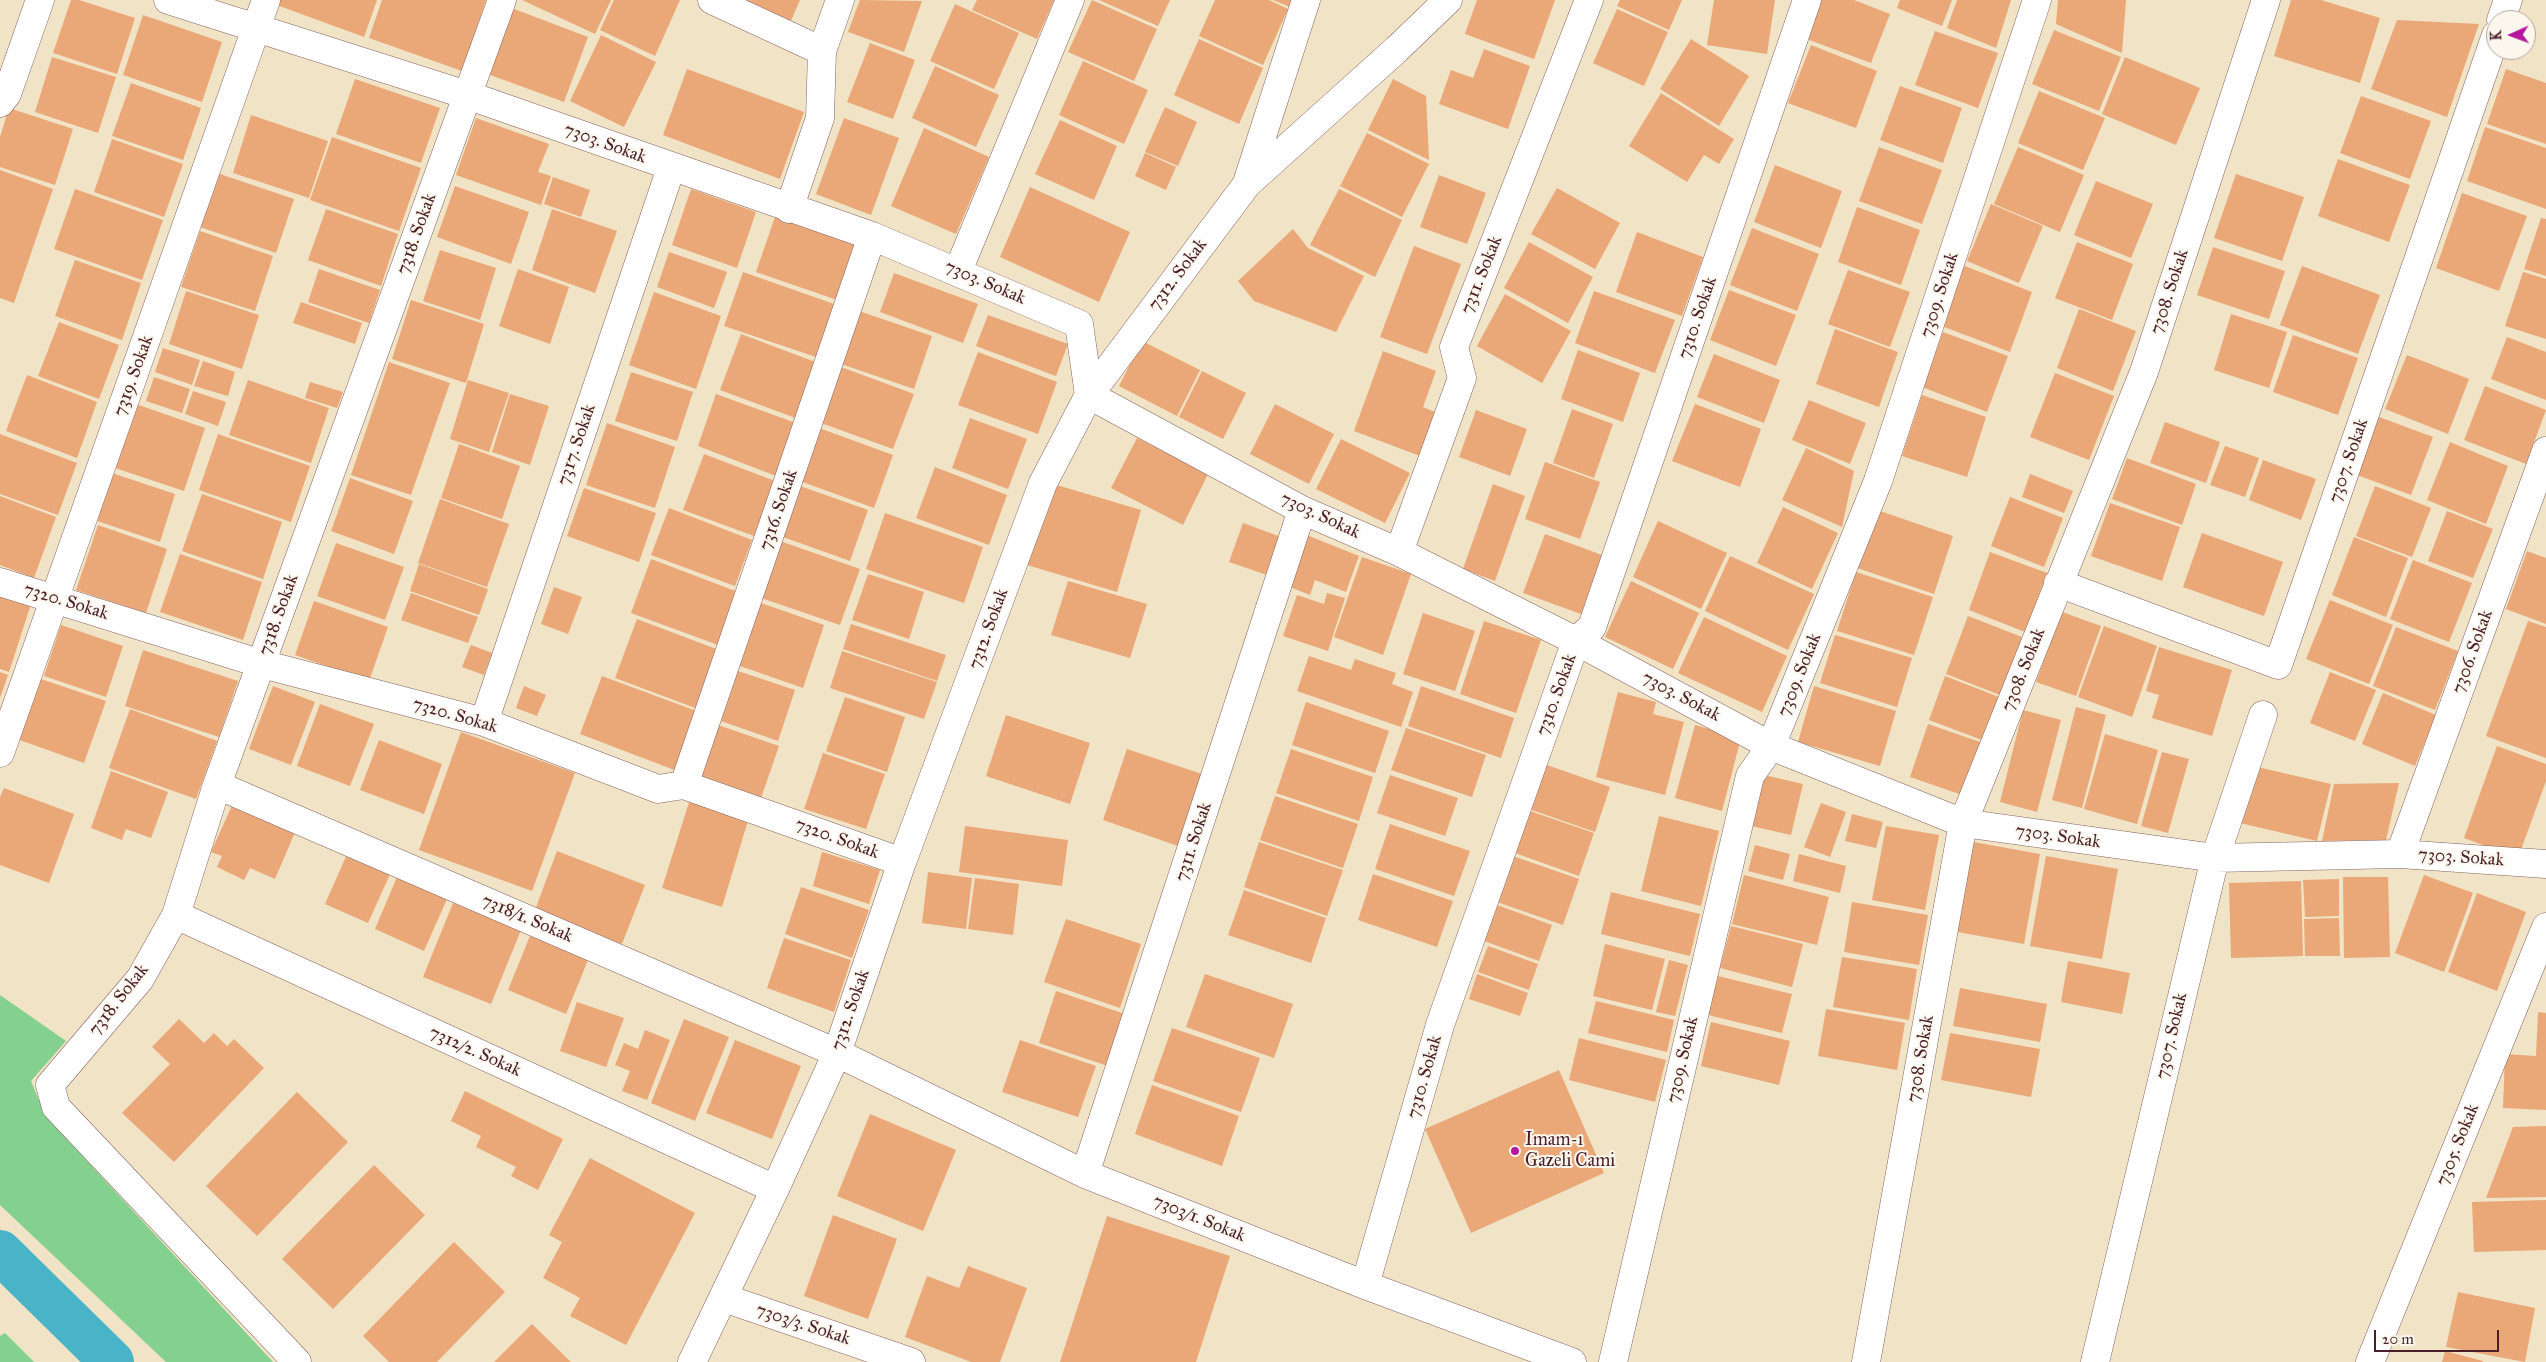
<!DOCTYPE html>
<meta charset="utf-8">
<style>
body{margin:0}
#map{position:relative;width:2546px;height:1362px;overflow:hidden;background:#f1e3c6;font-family:"IM FELL Great Primer",serif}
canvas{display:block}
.north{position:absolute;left:2486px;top:10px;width:50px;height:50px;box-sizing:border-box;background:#fbf7ec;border:1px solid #b4a19f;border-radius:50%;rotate:268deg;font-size:14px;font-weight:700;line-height:20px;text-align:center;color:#4a1f2b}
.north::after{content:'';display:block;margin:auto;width:18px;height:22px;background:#b5179e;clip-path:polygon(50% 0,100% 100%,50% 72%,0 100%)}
.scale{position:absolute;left:2374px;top:1330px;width:125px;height:22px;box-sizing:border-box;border:2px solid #4a1f2b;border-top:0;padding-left:6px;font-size:15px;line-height:18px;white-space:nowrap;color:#4a1f2b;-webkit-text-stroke:4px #fbf7ec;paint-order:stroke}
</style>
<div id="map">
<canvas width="2546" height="1362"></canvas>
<div class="north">K</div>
<div class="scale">20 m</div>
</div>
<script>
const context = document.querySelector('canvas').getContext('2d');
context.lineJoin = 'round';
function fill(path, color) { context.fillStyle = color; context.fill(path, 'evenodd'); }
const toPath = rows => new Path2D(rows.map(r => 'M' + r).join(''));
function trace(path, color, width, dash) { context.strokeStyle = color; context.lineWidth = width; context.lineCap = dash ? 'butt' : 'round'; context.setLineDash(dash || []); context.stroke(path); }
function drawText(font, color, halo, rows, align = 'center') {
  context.font = font + ' "IM FELL Great Primer",serif'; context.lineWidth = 4; context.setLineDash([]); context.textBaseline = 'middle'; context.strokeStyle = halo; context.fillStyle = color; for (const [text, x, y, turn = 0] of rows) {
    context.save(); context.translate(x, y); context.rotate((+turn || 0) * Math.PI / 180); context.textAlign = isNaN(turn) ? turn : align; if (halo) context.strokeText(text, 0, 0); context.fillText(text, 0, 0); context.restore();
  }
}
fill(toPath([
 [0,995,66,1041,31,1081,46,1117,273,1362,166,1362,0,1205],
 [5,1333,34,1362,0,1362,0,1336]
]), '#84d08e');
trace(toPath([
 [0,1252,112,1362]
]), '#49b4c7', 44);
fill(toPath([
 [71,0,79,0,135,18,117,74,53,53],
 [275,0,377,0,364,37,274,4],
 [382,0,486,0,462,71,369,38],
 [522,0,611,0,595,34],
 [614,0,680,0,655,56,600,30],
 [743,0,800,0,791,21],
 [860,0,922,1,904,52,848,32],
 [977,0,1054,0,1037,39,972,10],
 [1092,0,1157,29,1134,81,1068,52],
 [1099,0,1170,0,1158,26],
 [1215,0,1269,0,1288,9,1263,65,1199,36],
 [1273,0,1293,0,1290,7],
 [1477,0,1555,0,1534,59,1465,34],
 [1620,0,1682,0,1669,30,1617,6],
 [1714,0,1775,0,1767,54,1707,45],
 [1819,0,1854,0,1890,14,1871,63,1804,38],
 [1900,0,1952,0,1942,26,1897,8],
 [1957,0,2011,0,1996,48,1947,28],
 [2058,0,2126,0,2122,53,2056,24],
 [2291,0,2321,0,2380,18,2360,83,2274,56],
 [955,4,1019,33,994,89,930,61],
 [509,7,588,37,564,102,485,73],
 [1617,9,1668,32,1644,86,1593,63],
 [143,15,222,42,202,102,123,75],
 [2397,20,2479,24,2447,117,2371,89],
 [2054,30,2121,57,2099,111,2032,84],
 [1935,31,1998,53,1978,108,1915,85],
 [601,35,656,62,624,127,570,101],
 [1199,39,1263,68,1239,124,1174,95],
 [1691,39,1749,76,1719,126,1660,89],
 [870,43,915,60,893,119,847,102],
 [1811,45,1877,71,1856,128,1788,103],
 [1484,49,1530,66,1508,129,1439,104,1451,70,1473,78],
 [52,57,116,77,98,133,35,112],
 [2125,57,2200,88,2176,145,2102,114],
 [1083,61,1148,90,1124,144,1059,115],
 [935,66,999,95,976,147,912,118],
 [687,69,804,112,780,179,663,135],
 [2506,69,2546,83,2546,144,2487,124],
 [355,79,440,108,421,163,336,134],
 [1393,79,1426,96,1429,160,1368,130],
 [131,83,201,108,183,160,112,136],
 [1900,86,1962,108,1943,163,1880,140],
 [2039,91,2105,118,2083,170,2018,143],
 [1661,93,1734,139,1719,164,1704,155,1687,182,1629,146],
 [2361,96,2431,121,2410,179,2340,153],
 [1165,107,1197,122,1178,166,1145,152],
 [9,108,73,129,55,185,0,167,0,137],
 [251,115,328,141,309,198,233,173],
 [476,118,549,144,538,172,551,176,541,205,456,175],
 [844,118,899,138,871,215,816,194],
 [1060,120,1117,146,1094,200,1035,174],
 [2485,127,2546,148,2546,209,2467,181],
 [924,128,989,157,956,234,891,206],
 [1367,133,1429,164,1402,217,1340,186],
 [332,137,421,168,399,231,310,200],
 [112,139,183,164,164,217,94,192],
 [1879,147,1942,170,1922,224,1859,201],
 [2018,147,2084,175,2060,232,1994,204],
 [1145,153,1176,167,1166,190,1135,176],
 [2338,159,2410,185,2389,242,2318,216],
 [1775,165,1842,191,1821,248,1754,222],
 [0,170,53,189,14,303,0,298],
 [217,173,294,199,276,253,200,227],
 [2236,174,2304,197,2282,261,2214,238],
 [1439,175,1486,193,1467,244,1420,227],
 [553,177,590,190,581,217,544,204],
 [2096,181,2153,204,2131,258,2074,235],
 [455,186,529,212,511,264,437,237],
 [1030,187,1130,232,1099,302,1000,257],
 [1557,188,1620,223,1595,269,1531,234],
 [75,189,163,220,142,280,54,249],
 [691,189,756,212,737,268,672,245],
 [1339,189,1402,220,1375,277,1310,245],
 [2462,193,2527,216,2499,291,2436,268],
 [1991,204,2043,226,2019,283,1967,261],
 [1857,207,1920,230,1901,285,1838,262],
 [326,209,398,234,381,286,308,260],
 [552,209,617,231,595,293,532,270],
 [777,211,861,240,840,301,756,272],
 [2541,218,2546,219,2546,276,2524,269],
 [1752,228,1819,254,1797,311,1730,285],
 [1293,229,1308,248,1364,276,1336,332,1254,301,1238,281],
 [200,231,273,256,255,311,181,287],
 [1637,232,1703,257,1682,316,1616,292],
 [1529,242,1593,277,1568,323,1504,288],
 [2077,242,2133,264,2112,320,2055,298],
 [1414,246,1461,264,1427,354,1380,337],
 [2213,247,2285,271,2269,319,2197,295],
 [440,250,496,268,480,320,423,301],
 [669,252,727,272,714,308,657,287],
 [75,260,141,283,122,340,55,316],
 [1962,265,2032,292,2010,352,1939,325],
 [2302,266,2380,295,2358,354,2280,325],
 [319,269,380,290,369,323,308,302],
 [518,269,569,287,550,344,499,326],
 [1848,270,1910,292,1890,347,1828,324],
 [743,272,837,305,819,358,724,326],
 [2523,272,2546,279,2546,339,2505,326],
 [894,273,978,304,963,343,880,312],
 [1729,290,1796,315,1776,366,1710,340],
 [186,291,259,315,242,369,169,344],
 [1594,291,1675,320,1655,373,1575,343],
 [654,292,721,316,696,389,629,365],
 [1505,294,1571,331,1542,383,1477,346],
 [411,300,484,324,466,383,392,359],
 [301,302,362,323,355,344,293,323],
 [2079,309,2136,331,2113,391,2057,368],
 [859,311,932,336,914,389,841,364],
 [2231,314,2287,332,2269,388,2214,370],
 [988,315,1068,344,1056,376,976,346],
 [59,322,119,345,99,399,38,376],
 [1835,329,1898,352,1879,407,1816,384],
 [1943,332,2008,356,1987,412,1922,387],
 [741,334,818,363,798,419,720,390],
 [2293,335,2358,358,2338,415,2273,392],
 [2507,337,2546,352,2546,400,2491,379],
 [1142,341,1200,370,1177,416,1119,386],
 [163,348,200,360,192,385,155,372],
 [1578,350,1640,373,1623,422,1561,399],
 [1383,351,1436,371,1423,407,1435,412,1420,456,1354,431],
 [978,352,1057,382,1038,434,958,405],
 [1714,354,1780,380,1764,423,1697,397],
 [2407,355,2469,379,2448,434,2385,409],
 [203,361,235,372,228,396,194,386],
 [389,362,450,383,411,495,351,475],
 [841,367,914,394,893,449,821,423],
 [1202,371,1246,393,1223,439,1179,417],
 [631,372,693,392,677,441,615,421],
 [2055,373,2114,396,2089,460,2030,437],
 [27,375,97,402,77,458,6,431],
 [154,377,190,389,182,413,146,401],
 [248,380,329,408,311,463,229,435],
 [468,380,509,393,489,452,450,439],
 [310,382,343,392,337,408,305,398],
 [2485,386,2546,410,2526,464,2464,440],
 [193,391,226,402,218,426,185,414],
 [510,394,549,406,530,465,492,452],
 [716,394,796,423,776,476,698,446],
 [1922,395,1986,417,1967,477,1902,456],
 [1809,400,1866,423,1850,464,1792,440],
 [133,403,205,428,184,491,112,467],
 [1275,404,1334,434,1309,484,1250,454],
 [1695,404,1761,429,1740,487,1672,461],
 [1572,409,1613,424,1594,478,1553,463],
 [1476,410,1527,429,1510,476,1459,457],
 [2371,414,2433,437,2411,495,2349,472],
 [970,418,1027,439,1008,489,952,468],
 [2165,422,2220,442,2206,483,2150,463],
 [607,423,675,447,655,508,586,485],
 [819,428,893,455,874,508,800,481],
 [0,434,77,463,58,515,0,494],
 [218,434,310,466,291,522,199,490],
 [1137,438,1208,474,1183,525,1111,488],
 [1341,439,1410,473,1385,523,1316,489],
 [2450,442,2508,466,2486,524,2427,500],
 [459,444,520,466,502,519,441,498],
 [2225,446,2259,458,2245,497,2210,485],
 [1806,448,1854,471,1842,527,1782,500],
 [704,454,775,481,754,536,683,510],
 [2127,458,2196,484,2182,525,2112,499],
 [2263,460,2316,479,2301,520,2249,500],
 [1545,462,1600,482,1580,539,1525,519],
 [935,467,1007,495,989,545,916,518],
 [112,473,175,494,160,542,97,521],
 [2030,474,2073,491,2064,513,2022,497],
 [350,478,413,501,394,554,331,531],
 [1050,483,1141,510,1117,592,1027,565],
 [1493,484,1525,496,1495,581,1463,569],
 [800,486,868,510,850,561,783,537],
 [2375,486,2431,508,2412,557,2356,536],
 [584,488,656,513,639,562,567,536],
 [202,494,282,522,263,579,182,551],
 [0,496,56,517,34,578,0,565],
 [2010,497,2063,518,2044,567,1991,546],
 [440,499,509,524,487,587,418,563],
 [2110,503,2180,527,2162,581,2091,556],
 [1783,507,1838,533,1812,589,1757,563],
 [669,508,752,540,735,586,651,555],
 [1877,510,1953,536,1934,594,1857,568],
 [2447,511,2493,529,2473,578,2428,561],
 [885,513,983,547,964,603,866,569],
 [1658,521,1727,553,1701,609,1633,577],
 [1243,523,1281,537,1267,575,1229,562],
 [98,525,167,549,146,613,76,590],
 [2202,533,2283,562,2264,616,2183,587],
 [1304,534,1359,556,1346,592,1315,580,1310,595,1285,585],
 [1545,534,1602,555,1581,614,1523,593],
 [2354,537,2408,558,2386,617,2332,595],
 [780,541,860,569,840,625,761,598],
 [336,543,404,567,385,620,317,596],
 [2527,551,2546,558,2546,624,2506,609],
 [1990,552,2047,573,2025,632,1969,610],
 [180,554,262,582,243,640,160,612],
 [1730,556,1814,594,1788,650,1705,611],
 [1362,557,1411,574,1383,655,1334,637],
 [651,559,738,592,718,645,631,613],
 [2413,560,2472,583,2449,642,2390,619],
 [419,564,488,589,479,615,410,591],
 [1856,572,1933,597,1914,655,1837,631],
 [868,574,924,592,909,639,852,620],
 [1068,581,1147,604,1130,658,1051,635],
 [1631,581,1699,613,1673,669,1605,637],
 [554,587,582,597,568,634,541,624],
 [0,590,32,601,9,672,0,669],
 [411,593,478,617,468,643,401,620],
 [1327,593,1345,598,1328,651,1283,636,1297,595,1324,604],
 [2330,600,2393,625,2369,684,2306,659],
 [314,601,388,627,369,681,295,655],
 [761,603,824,625,803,688,740,666],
 [2062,612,2101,626,2076,696,2036,682],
 [1423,613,1475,631,1455,691,1403,674],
 [1968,616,2022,637,2000,695,1946,674],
 [1704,617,1787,656,1762,712,1678,673],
 [637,619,719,650,698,709,615,678],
 [1484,621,1541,640,1516,713,1460,694],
 [2528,621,2546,627,2546,758,2486,736],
 [851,624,946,655,937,681,843,649],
 [61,625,123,646,106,697,44,676],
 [2104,626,2157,646,2132,717,2078,697],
 [2396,627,2458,651,2435,710,2373,686],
 [1835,635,1912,658,1897,707,1820,683],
 [471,645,492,653,484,675,462,667],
 [2159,647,2232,670,2212,736,2152,718,2159,695,2146,691],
 [143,650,238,681,219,737,125,706],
 [842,651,937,682,924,719,830,688],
 [1309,656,1351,670,1355,659,1396,673,1392,684,1413,692,1401,727,1297,691],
 [738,671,795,690,778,741,721,721],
 [0,672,8,675,0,698],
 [2330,672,2376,690,2355,741,2310,723],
 [602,676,699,712,677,771,580,734],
 [1945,676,1999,697,1982,740,1929,720],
 [35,677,106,701,84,763,14,738],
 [273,686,315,702,291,765,249,749],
 [524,686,546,695,537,716,516,708],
 [1421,686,1514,718,1501,758,1408,726],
 [1814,686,1896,711,1880,766,1798,742],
 [1618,692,1656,702,1653,714,1684,722,1665,795,1596,777],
 [2383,693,2436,715,2415,766,2362,744],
 [845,697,905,717,887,772,826,751],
 [1306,702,1389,731,1375,773,1292,745],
 [320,704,374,724,350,786,297,766],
 [2076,707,2106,715,2082,808,2052,800],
 [130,709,217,741,196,799,109,768],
 [2023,710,2061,720,2037,812,2000,802],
 [1006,715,1090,743,1070,804,986,776],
 [1928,724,1983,743,1965,796,1910,777],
 [718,725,779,746,760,801,699,780],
 [1695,725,1741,738,1722,811,1675,798],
 [1406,728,1486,755,1472,797,1391,770],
 [461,732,575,773,532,891,419,850],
 [2105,734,2158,750,2137,824,2084,809],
 [379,740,442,764,424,814,360,790],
 [2497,746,2546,764,2546,781,2518,858,2464,838],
 [1127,749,1205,775,1181,847,1103,820],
 [1291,749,1373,777,1359,821,1276,793],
 [2162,752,2189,759,2168,833,2141,826],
 [823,753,885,774,866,829,804,809],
 [1544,764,1610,787,1595,832,1529,809],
 [2253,766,2331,784,2317,841,2240,823],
 [111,771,168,792,151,838,126,829,122,840,91,828],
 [1760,774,1803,784,1791,835,1747,825],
 [1390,775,1458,798,1445,836,1377,813],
 [2399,783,2386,840,2322,841,2334,784],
 [4,788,74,814,49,883,0,865,0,797],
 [691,796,750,814,722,907,662,888],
 [1275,796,1358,824,1343,868,1260,840],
 [234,801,296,830,275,879,250,868,244,880,217,867,222,856,211,852],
 [1821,803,1846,812,1830,857,1804,847],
 [1530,811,1594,833,1579,876,1515,853],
 [1852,814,1883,822,1876,848,1845,841],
 [1659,816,1719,831,1701,906,1641,891],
 [1390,824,1470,851,1454,896,1375,869],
 [965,826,1068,840,1062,886,959,872],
 [1886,826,1939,835,1925,910,1872,900],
 [1968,841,2040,854,2024,944,1952,931],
 [1259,842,1343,870,1327,916,1244,887],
 [1755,845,1790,854,1783,880,1748,871],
 [557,851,645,885,622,944,535,910],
 [348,852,391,872,368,923,325,904],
 [822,852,880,870,869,904,813,886],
 [1799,854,1846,866,1840,893,1793,881],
 [1510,855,1579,879,1563,925,1494,901],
 [2046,856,2118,869,2102,959,2030,946],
 [928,872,972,878,966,929,922,923],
 [1373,874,1453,901,1437,947,1358,920],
 [1744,875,1829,897,1817,945,1732,924],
 [2424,875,2473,893,2444,972,2395,953],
 [397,877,447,899,424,951,375,929],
 [2343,877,2388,877,2390,957,2344,958],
 [975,878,1019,884,1013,935,968,929],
 [2339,879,2339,916,2305,917,2303,880],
 [2301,881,2303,956,2231,958,2229,883],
 [801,887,869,910,852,958,785,934],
 [1244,890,1326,918,1311,963,1228,935],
 [1611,892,1700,914,1690,956,1601,934],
 [2477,893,2526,912,2497,991,2448,972],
 [1852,902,1928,915,1919,965,1844,952],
 [453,903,521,930,491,1004,423,977],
 [1497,905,1552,925,1539,961,1484,941],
 [2339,918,2340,956,2305,956,2304,919],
 [1066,919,1141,944,1120,1008,1044,982],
 [1731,926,1803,944,1792,987,1720,968],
 [530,936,588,960,566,1014,508,990],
 [784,938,851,960,834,1012,767,988],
 [1605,944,1665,959,1652,1010,1593,996],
 [1488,946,1538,964,1529,990,1478,972],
 [1842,957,1917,969,1909,1020,1833,1007],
 [1669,960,1688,965,1675,1016,1656,1012],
 [2068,961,2130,973,2122,1014,2061,1002],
 [1205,974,1293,1004,1274,1058,1186,1027],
 [1477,974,1528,993,1520,1016,1469,999],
 [1718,976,1792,994,1782,1033,1708,1015],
 [1960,988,2047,1004,2040,1042,1953,1026],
 [1056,991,1131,1016,1114,1068,1039,1043],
 [1596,1001,1674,1020,1667,1052,1588,1033],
 [577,1002,624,1018,606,1067,560,1051],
 [1826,1009,1905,1023,1897,1070,1818,1056],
 [2538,1012,2546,1013,2546,1110,2503,1108,2505,1054,2536,1056],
 [179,1019,204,1043,214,1033,227,1046,234,1039,264,1068,174,1162,122,1113,170,1064,152,1047],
 [684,1019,729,1037,695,1121,651,1103],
 [1711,1022,1790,1041,1779,1085,1701,1066],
 [1172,1028,1260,1058,1241,1112,1153,1081],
 [645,1030,670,1040,647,1100,622,1091,630,1071,615,1065,624,1043,638,1049],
 [1950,1033,2040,1049,2031,1097,1941,1080],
 [1579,1038,1666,1060,1655,1102,1569,1080],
 [735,1040,801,1066,772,1139,706,1113],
 [1020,1040,1096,1066,1078,1117,1002,1092],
 [1559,1070,1604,1173,1471,1233,1425,1129],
 [1152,1085,1239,1116,1222,1166,1135,1134],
 [465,1091,563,1139,538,1190,511,1176,516,1167,476,1147,481,1136,451,1121],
 [297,1092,348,1142,257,1236,206,1186],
 [870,1114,956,1150,923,1231,837,1196],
 [2546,1126,2546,1197,2486,1198,2513,1127],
 [590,1158,695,1213,626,1345,570,1316,580,1298,543,1278,562,1242,549,1235],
 [374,1165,425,1215,333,1309,282,1259],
 [2546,1200,2546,1250,2474,1252,2472,1202],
 [833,1215,897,1239,868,1319,804,1296],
 [1107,1216,1230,1256,1196,1362,1060,1362],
 [454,1242,505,1292,437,1362,389,1362,363,1336],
 [968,1266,1027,1288,1000,1362,971,1362,905,1337,927,1276,959,1288],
 [2458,1292,2535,1308,2525,1362,2446,1347],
 [532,1324,571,1362,494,1362],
 [2445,1351,2483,1361,2483,1362,2442,1362]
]), '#eaa777');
const minor = toPath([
 [168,0,467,95,872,236,1079,324,1089,395,1302,510,1399,552,1576,641,1771,746,1963,823,2215,858,2400,854,2546,864],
 [712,0,822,51],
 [2501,20,2508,0],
 [0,103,7,94,40,0],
 [1247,183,1306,0],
 [789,209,820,118,822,51,840,0],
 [958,271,1070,0],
 [1399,552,1462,378,1454,347,1589,0],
 [0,582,262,664,484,722,658,789,684,785,902,862],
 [2058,583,2278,665,2496,35],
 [484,722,671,168],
 [0,753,266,0],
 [217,785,837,1053,1085,1174,1365,1285,1572,1362],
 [684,785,872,236],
 [2400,854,2546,451],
 [176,915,775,1189],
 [1085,1174,1302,510],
 [1365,1285,1440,1025,1576,641,1592,627,1807,0],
 [724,1298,911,1362],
 [297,1362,56,1107,50,1085,140,979,176,915,217,785,502,0],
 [692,1362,775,1189,837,1053,902,862,1043,483,1089,395,1247,184,1397,49,1448,0],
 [1613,1362,1750,776,1771,746,1878,481,2037,0],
 [1866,1362,1963,823,2144,372,2266,0],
 [2095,1362,2215,858,2263,715],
 [2370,1362,2546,927]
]);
trace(minor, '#846461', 29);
trace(minor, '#fff', 28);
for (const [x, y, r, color] of [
 [1515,1151,5,"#b5179e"]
]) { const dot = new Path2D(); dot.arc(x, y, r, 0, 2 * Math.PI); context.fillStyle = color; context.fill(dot); trace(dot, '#fbf7ec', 2); }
drawText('18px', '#4a1f2b', '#fbf7ec', [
 ["7303. Sokak",605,144,20],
 ["7318. Sokak",417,234,-70],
 ["7312. Sokak",1178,275,-53],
 ["7311. Sokak",1482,275,-68],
 ["7303. Sokak",985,283,23],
 ["7308. Sokak",2170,292,-72],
 ["7309. Sokak",1940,295,-72],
 ["7310. Sokak",1698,318,-71],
 ["7319. Sokak",134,376,-70],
 ["7317. Sokak",577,445,-71],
 ["7307. Sokak",2349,461,-71],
 ["7316. Sokak",779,510,-71],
 ["7303. Sokak",1320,516,25],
 ["7320. Sokak",66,602,17],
 ["7318. Sokak",279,615,-70],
 ["7312. Sokak",989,629,-70],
 ["7306. Sokak",2473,652,-70],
 ["7308. Sokak",2024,670,-68],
 ["7309. Sokak",1800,675,-68],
 ["7310. Sokak",1557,695,-70],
 ["7303. Sokak",1681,697,28],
 ["7320. Sokak",455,716,16],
 ["7303. Sokak",2058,837,8],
 ["7320. Sokak",837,839,20],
 ["7311. Sokak",1194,842,-72],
 ["7303. Sokak",2461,858,4],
 ["7318/1. Sokak",527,919,23],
 ["7318. Sokak",119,1000,-52],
 ["7312. Sokak",851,1010,-71],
 ["7307. Sokak",2172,1036,-77],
 ["7312/2. Sokak",475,1052,24],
 ["7308. Sokak",1921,1059,-80],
 ["7309. Sokak",1683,1060,-77],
 ["7310. Sokak",1425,1077,-74],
 ["7305. Sokak",2458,1145,-68],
 ["7303/1. Sokak",1199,1219,22],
 ["7303/3. Sokak",803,1325,18]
]);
drawText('18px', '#4a1f2b', '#fbf7ec', [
 ["Imam-ı",1525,1141],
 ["Gazeli Cami",1525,1162]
], 'left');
</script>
